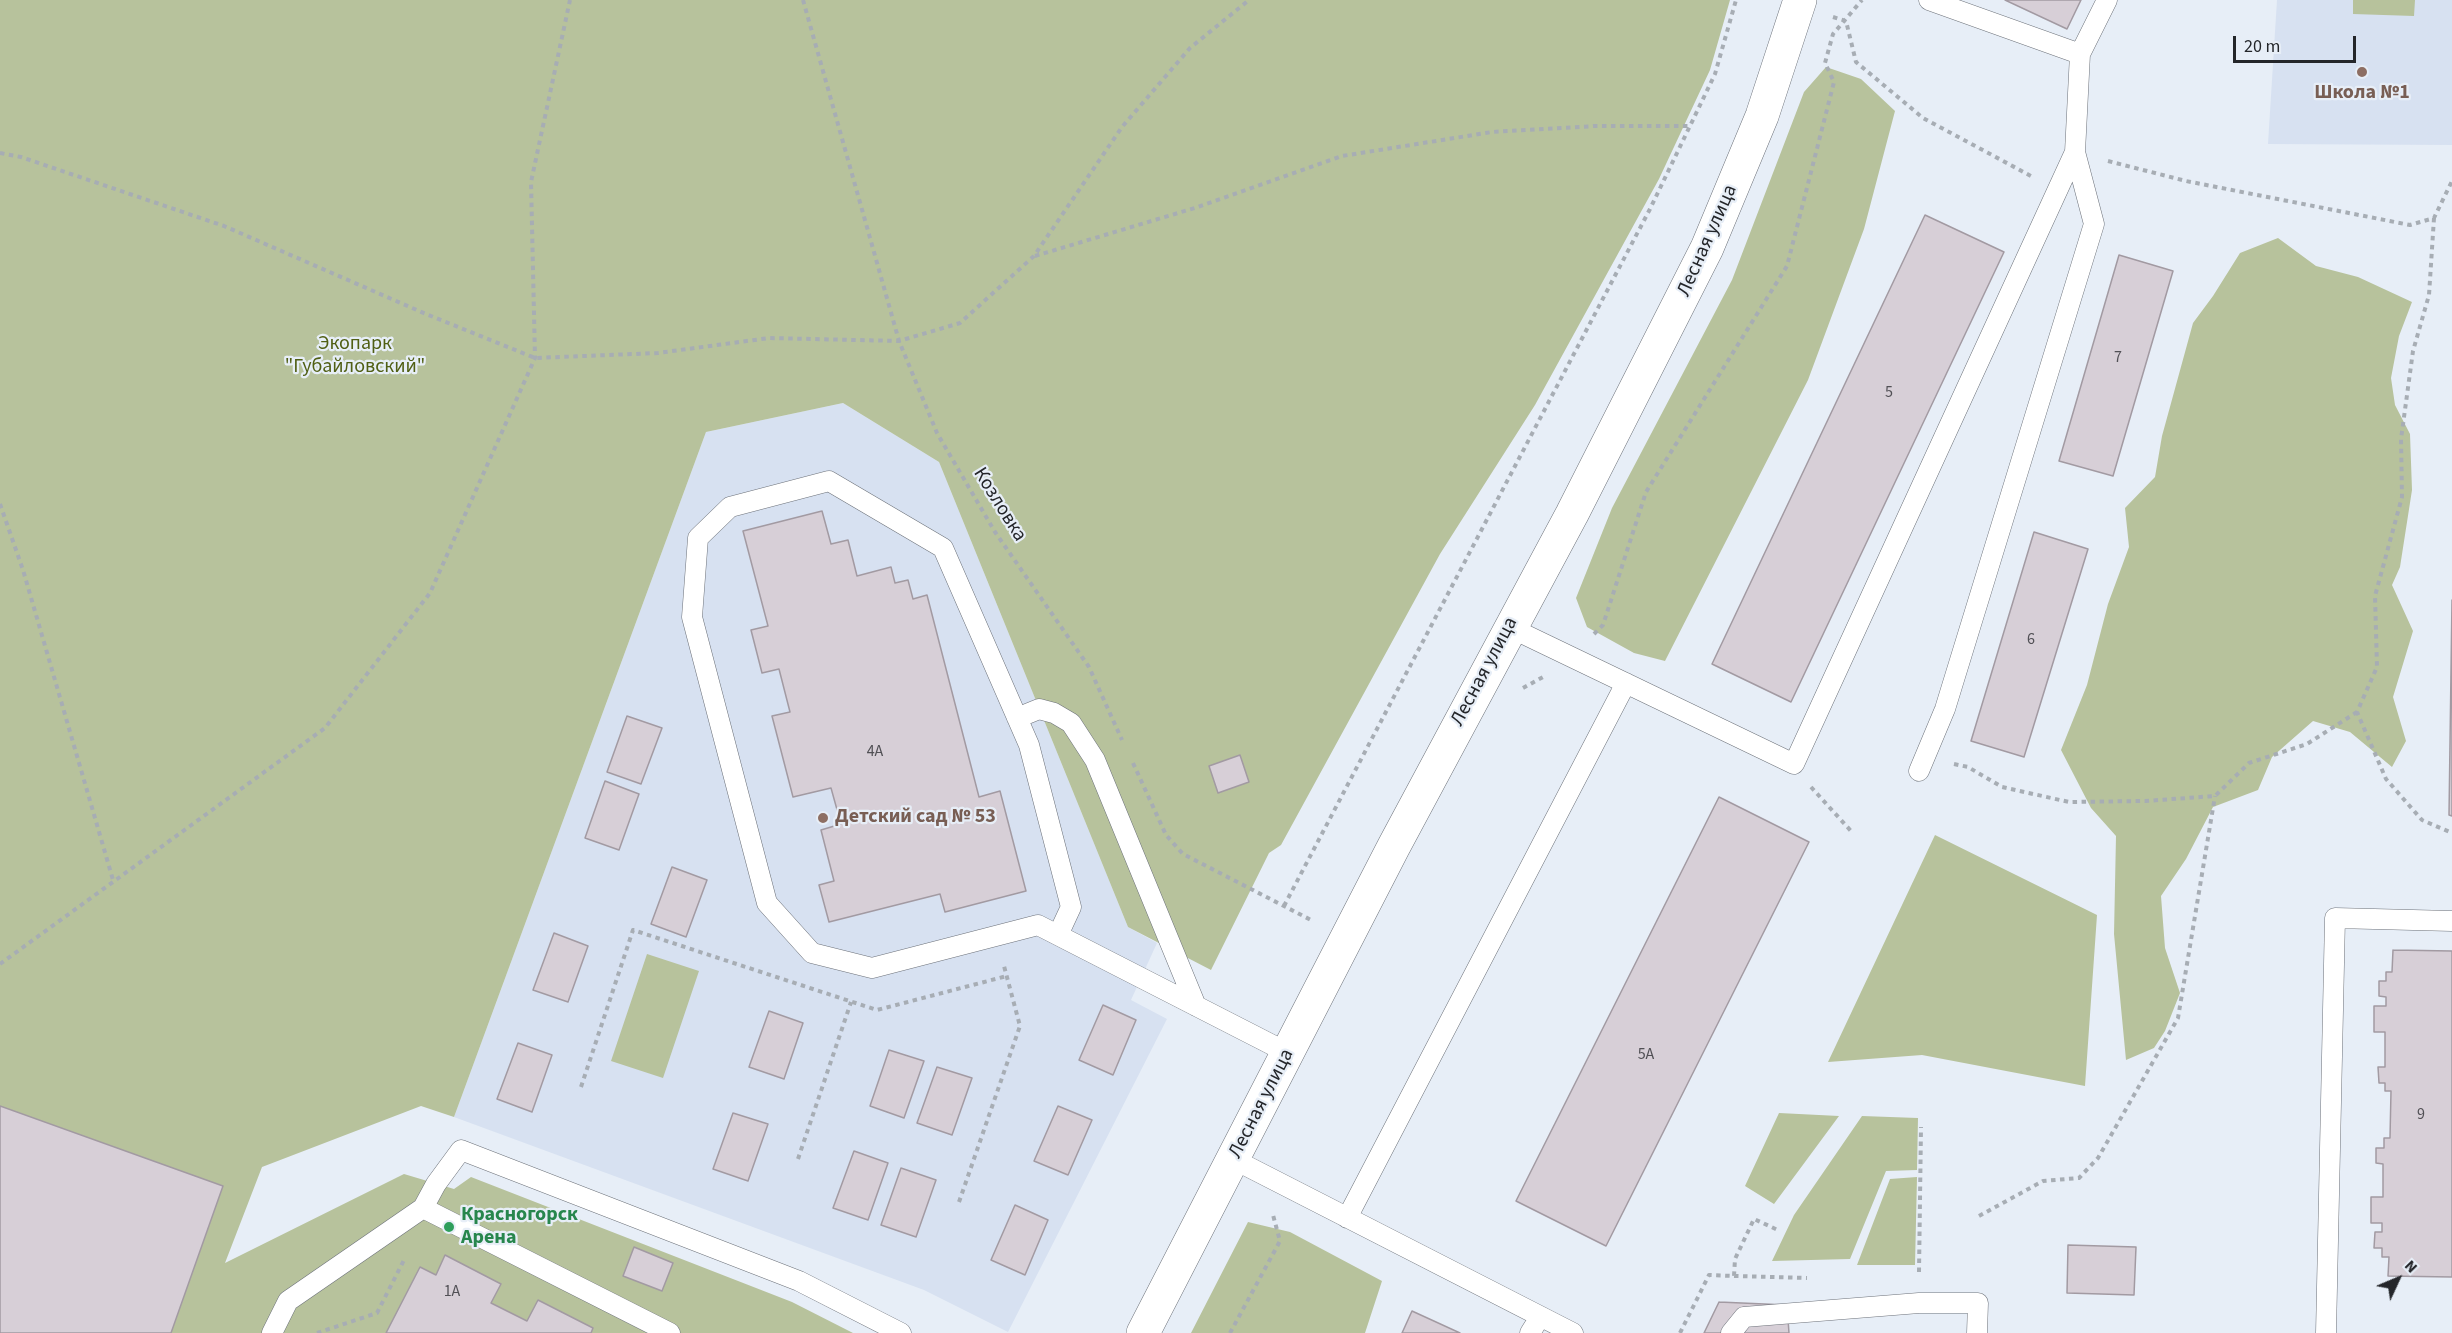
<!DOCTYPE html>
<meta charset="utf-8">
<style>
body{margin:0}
#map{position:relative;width:2452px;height:1333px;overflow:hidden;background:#e7eef7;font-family:"Source Sans 3",sans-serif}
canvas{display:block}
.north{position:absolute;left:2368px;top:1249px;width:60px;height:60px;-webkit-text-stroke:4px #e7eef7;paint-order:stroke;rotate:46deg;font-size:16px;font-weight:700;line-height:24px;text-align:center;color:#24262a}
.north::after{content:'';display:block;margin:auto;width:21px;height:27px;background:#24262a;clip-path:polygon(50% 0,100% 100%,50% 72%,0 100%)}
.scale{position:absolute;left:2233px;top:36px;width:123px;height:27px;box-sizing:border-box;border:3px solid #24262a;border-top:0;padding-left:8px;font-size:18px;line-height:21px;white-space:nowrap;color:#24262a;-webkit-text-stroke:4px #e7eef7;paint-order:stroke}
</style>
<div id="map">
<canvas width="2452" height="1333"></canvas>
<div class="north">N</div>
<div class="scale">20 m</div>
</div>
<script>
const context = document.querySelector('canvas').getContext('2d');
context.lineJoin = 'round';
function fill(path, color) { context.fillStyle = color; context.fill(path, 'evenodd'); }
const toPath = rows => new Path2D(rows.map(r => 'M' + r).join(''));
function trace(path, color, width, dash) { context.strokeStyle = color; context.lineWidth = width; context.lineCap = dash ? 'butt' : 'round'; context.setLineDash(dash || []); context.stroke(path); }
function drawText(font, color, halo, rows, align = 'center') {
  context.font = font + ' "Source Sans 3",sans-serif'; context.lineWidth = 4.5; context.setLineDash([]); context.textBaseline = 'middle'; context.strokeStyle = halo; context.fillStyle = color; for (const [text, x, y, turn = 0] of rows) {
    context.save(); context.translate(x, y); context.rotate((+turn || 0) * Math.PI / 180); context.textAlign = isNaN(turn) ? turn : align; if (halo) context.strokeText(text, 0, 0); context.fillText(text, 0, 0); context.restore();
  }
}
fill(toPath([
 [2277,0,2452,0,2452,145,2268,144],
 [843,403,939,462,1128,927,1157,943,1131,1000,1167,1019,1008,1332,924,1290,454,1117,706,432]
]), '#d7e1f1');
fill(toPath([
 [0,0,1730,0,1710,70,1659,179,1535,405,1440,554,1281,845,1269,853,1211,970,1128,927,939,462,843,403,706,432,454,1117,421,1106,262,1167,225,1263,404,1174,454,1189,471,1177,792,1302,853,1333,0,1333],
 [2353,0,2415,0,2414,16,2353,14],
 [1826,67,1861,79,1895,111,1864,229,1808,380,1665,661,1634,653,1587,627,1576,598,1612,508,1732,280,1804,92],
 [2278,238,2316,266,2358,277,2412,302,2399,336,2391,378,2395,405,2410,434,2412,490,2400,567,2392,585,2413,631,2393,697,2406,741,2392,767,2350,732,2313,721,2272,757,2258,790,2213,807,2186,859,2161,896,2165,948,2180,993,2165,1031,2154,1048,2126,1060,2114,934,2116,836,2091,808,2061,750,2087,685,2108,604,2129,547,2125,508,2155,477,2162,436,2193,323,2213,296,2240,253],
 [1935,835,2097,915,2085,1086,1922,1055,1828,1062],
 [647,954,699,971,663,1078,611,1061],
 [1779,1113,1839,1116,1774,1204,1745,1186],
 [1862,1116,1918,1118,1917,1170,1886,1171,1850,1259,1772,1261,1794,1215],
 [1917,1177,1915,1265,1857,1265,1890,1179],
 [1248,1222,1290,1232,1382,1281,1365,1333,1191,1333]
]), '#b7c29c');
const building = toPath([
 [2005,0,2081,0,2067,29,2005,0],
 [1925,215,2004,252,1791,702,1712,664,1925,215],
 [2119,255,2173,271,2113,476,2059,461,2119,255],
 [822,511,831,544,848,540,857,576,891,567,895,583,908,580,913,599,927,595,979,797,1000,791,1026,891,945,912,940,894,829,922,819,885,834,881,821,830,841,824,831,788,793,797,772,716,790,712,779,669,762,673,751,630,768,626,743,531,822,511],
 [2034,532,2088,549,2024,757,1971,741,2034,532],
 [2452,600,2452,816,2449,815,2452,600],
 [627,716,662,728,641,784,607,772,627,716],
 [1240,755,1249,782,1218,793,1209,766,1240,755],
 [605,781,639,794,619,850,585,838,605,781],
 [1719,797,1809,842,1606,1246,1516,1201,1719,797],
 [672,867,707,880,686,937,651,924,672,867],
 [554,933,588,946,568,1002,533,990,554,933],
 [2393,950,2452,951,2452,1277,2388,1276,2389,1257,2382,1257,2382,1248,2374,1248,2375,1232,2382,1232,2382,1223,2371,1223,2371,1197,2383,1197,2383,1164,2376,1163,2376,1148,2384,1148,2384,1138,2390,1138,2391,1091,2385,1091,2385,1083,2379,1083,2378,1067,2385,1067,2385,1032,2374,1032,2374,1006,2386,1006,2386,997,2379,996,2379,981,2386,981,2386,972,2392,972,2393,950],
 [1103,1005,1136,1020,1113,1075,1079,1060,1103,1005],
 [769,1011,803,1023,784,1079,749,1067,769,1011],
 [518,1043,552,1055,532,1112,497,1099,518,1043],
 [889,1050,924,1061,904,1118,870,1106,889,1050],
 [937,1067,972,1078,952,1135,917,1123,937,1067],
 [0,1106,223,1186,171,1333,0,1333,0,1106],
 [1058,1106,1092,1120,1068,1175,1034,1161,1058,1106],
 [733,1113,768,1124,748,1181,713,1169,733,1113],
 [854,1151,888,1163,868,1220,833,1208,854,1151],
 [901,1168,936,1180,916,1237,881,1225,901,1168],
 [1015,1205,1048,1220,1025,1275,991,1260,1015,1205],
 [2068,1245,2136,1247,2134,1295,2067,1293,2068,1245],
 [634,1247,673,1263,662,1291,623,1276,634,1247],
 [445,1255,501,1284,491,1303,527,1321,538,1300,593,1328,591,1333,386,1333,420,1267,436,1275,445,1255],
 [1719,1302,1787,1305,1789,1333,1704,1333,1719,1302],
 [1412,1311,1460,1333,1402,1333,1412,1311]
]);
fill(building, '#d7cfd7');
trace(building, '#a29aa2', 1.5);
const lane = toPath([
 [2080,54,2107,0],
 [1509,627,1794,764,2075,152],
 [1017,718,1039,709,1054,713,1071,723,1095,760,1196,1006],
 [1919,771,1945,709,2094,224,2075,152,2080,54,1929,0],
 [1058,935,1071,907,1029,745,943,548,829,481,730,507,698,538,692,617,767,903,812,953,872,968,1038,925,1288,1053],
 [1233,1159,1573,1333],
 [1347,1218,1626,683],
 [272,1333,288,1301,423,1208],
 [670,1333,423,1208,436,1184,461,1150,799,1281,901,1333],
 [1530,1333,1540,1317],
 [1731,1333,1744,1317,1919,1303,1978,1303,1977,1333],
 [2326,1333,2335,918,2452,921]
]);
const secondary = toPath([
 [1143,1333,1394,846,1572,514,1707,248,1762,116,1800,0]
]);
trace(lane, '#6d727a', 21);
trace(secondary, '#6d727a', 34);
trace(toPath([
 [803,0,899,341,937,433,995,532,1089,667,1122,740],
 [1833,17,1846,21,1856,62,1923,118,2031,176],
 [0,153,21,157,224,226,426,314,535,358,658,353,769,338,899,341,960,323,1034,256,1122,127,1190,48,1249,0],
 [2108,161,2186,181,2410,225,2434,218,2452,181],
 [2434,218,2429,295,2413,351,2401,439,2402,497,2375,596,2377,667,2357,712,2386,779,2422,820,2452,833],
 [1035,256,1198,207,1342,156,1492,132,1595,126,1692,126],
 [0,504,23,570,113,880],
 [1594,634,1603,625,1646,492,1787,266,1834,82,1825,63,1833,34,1862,0],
 [1523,688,1543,677],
 [1133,763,1166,835,1183,854,1313,921],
 [1954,764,1968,767,2002,787,2069,802,2145,801,2215,796,2249,763,2307,744,2357,712],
 [1811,787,1851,831],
 [1284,906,1650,209,1715,74,1736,0],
 [0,964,325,728,430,593,535,358,531,182,570,0],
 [581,1087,633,930,877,1010,1007,976],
 [798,1159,851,1002],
 [959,1202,1020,1026,1004,966],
 [1979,1216,2043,1181,2079,1178,2098,1158,2178,1018,2215,796],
 [1919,1272,1921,1127],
 [1734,1276,1807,1278],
 [317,1333,377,1313,404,1260],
 [1230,1333,1280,1241,1273,1215],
 [1680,1333,1709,1275,1734,1276,1735,1259,1754,1219,1780,1231]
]), '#a7adb4', 4, [4.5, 4.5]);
trace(lane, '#fff', 20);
trace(secondary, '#fff', 33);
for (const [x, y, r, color] of [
 [2362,72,6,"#8d6e63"],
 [823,818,6,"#8d6e63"],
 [449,1227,6,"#2e9e5b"]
]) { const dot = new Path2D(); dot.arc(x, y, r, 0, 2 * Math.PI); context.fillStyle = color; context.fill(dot); trace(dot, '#e7eef7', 2); }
drawText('16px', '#515055', null, [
 ["7",2118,358],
 ["5",1889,393],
 ["6",2031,640],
 ["4А",875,752],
 ["5А",1646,1055],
 ["9",2421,1115],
 ["1А",452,1292]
]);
drawText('bold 20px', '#785e54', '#e7eef7', [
 ["Школа №1",2362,94],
 ["Детский сад № 53",835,818,"left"]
]);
drawText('20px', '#24262a', '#e7eef7', [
 ["Лесная улица",1708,241,-66],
 ["Козловка",999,505,58],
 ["Лесная улица",1485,672,-62],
 ["Лесная улица",1262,1104,-63]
]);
drawText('20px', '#505f14', '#e7eef7', [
 ["Экопарк",355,345],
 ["\"Губайловский\"",355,368]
]);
drawText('bold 20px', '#27864d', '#e7eef7', [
 ["Красногорск",461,1216],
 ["Арена",461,1239]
], 'left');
</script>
